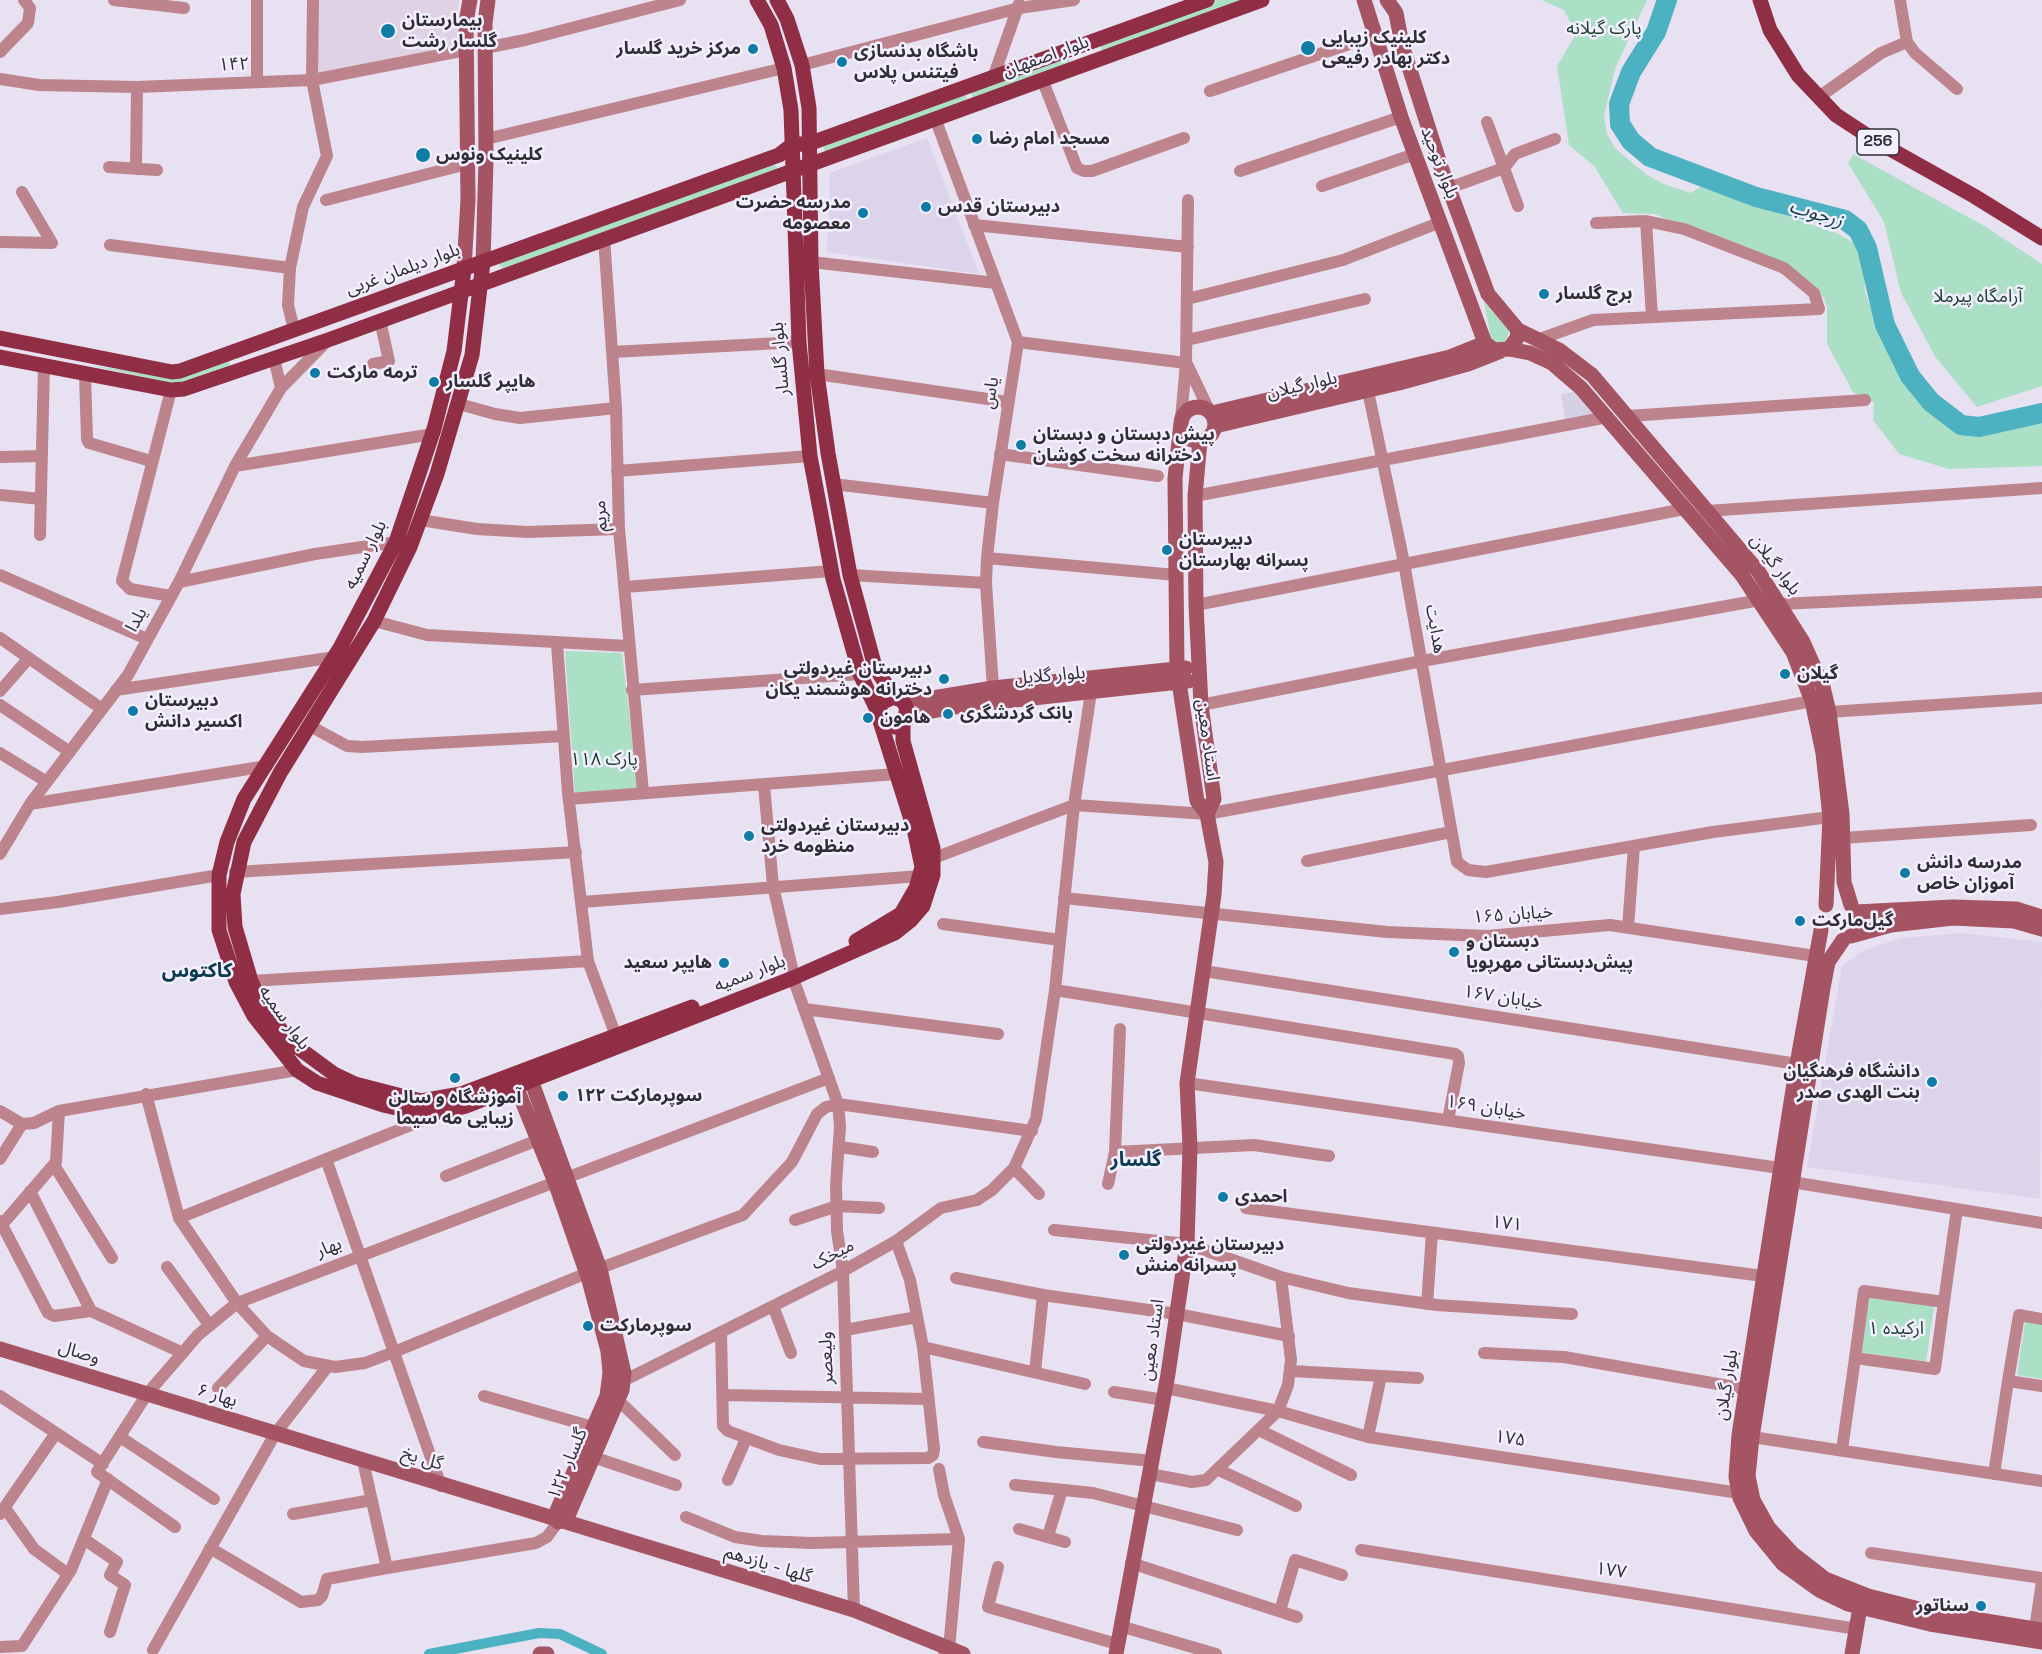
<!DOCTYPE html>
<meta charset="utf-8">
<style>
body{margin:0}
canvas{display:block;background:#e7e1f2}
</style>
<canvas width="2042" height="1654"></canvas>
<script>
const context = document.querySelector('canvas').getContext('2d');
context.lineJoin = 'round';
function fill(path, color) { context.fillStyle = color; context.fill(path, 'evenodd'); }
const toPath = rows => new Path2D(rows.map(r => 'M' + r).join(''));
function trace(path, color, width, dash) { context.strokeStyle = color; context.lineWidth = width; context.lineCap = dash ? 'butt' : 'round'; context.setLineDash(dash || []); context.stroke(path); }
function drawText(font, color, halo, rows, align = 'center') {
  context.font = font + ' "Space Grotesk","Noto Sans Arabic",sans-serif'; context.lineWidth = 5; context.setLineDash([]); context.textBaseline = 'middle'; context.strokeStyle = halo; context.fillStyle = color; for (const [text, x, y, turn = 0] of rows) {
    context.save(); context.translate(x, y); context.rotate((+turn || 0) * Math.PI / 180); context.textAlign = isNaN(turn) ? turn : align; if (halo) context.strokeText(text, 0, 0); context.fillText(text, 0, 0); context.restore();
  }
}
fill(toPath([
 [1579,391,1597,414,1565,419,1561,394]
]), '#d6d0e5');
fill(toPath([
 [927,138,979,274,827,252,830,173],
 [1963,933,2042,942,2040,1199,1807,1167,1842,966,1863,951,1901,938]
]), '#dbd4eb');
fill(toPath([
 [317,0,459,0,457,16,460,45,317,78]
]), '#dfd2e5');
fill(toPath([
 [1212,0,1252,0,1104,51,1101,49,1101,43],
 [1542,0,1647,0,1615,69,1604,116,1607,134,1616,149,1647,175,1666,185,1691,193,1700,187,1726,195,1839,234,1857,245,1863,266,1865,292,1883,343,1911,390,1926,406,1943,419,1974,431,2042,423,2042,466,1949,469,1899,454,1873,420,1874,403,1853,392,1827,344,1827,307,1824,298,1812,285,1655,214,1623,213,1594,166,1569,145,1557,66,1576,34,1564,10],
 [1068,57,1070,63,974,102,970,90],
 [964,92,969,104,826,152,824,150,823,144],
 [1853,154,1986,227,2042,264,2042,386,1977,407,1936,358,1901,293,1884,222,1848,163],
 [773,163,778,169,503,269,499,265,499,262],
 [1484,302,1509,331,1505,342,1496,342,1491,338],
 [229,361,230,366,175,384,89,365,177,378],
 [565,651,622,653,638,788,575,793],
 [1867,1296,1934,1306,1926,1362,1859,1352],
 [2025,1322,2042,1325,2042,1379,2017,1375]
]), '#ace0c6');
trace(toPath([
 [429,1654,539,1633,560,1634,602,1654]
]), '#4cb2c1', 10);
trace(toPath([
 [1667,0,1656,32,1631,72,1619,104,1620,124,1631,141,1650,157,1756,197,1845,220,1858,230,1867,248,1885,325,1910,376,1931,402,1961,425,1979,427,2042,413]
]), '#4cb2c1', 20);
trace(toPath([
 [114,0,184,8],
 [257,0,257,82],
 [1900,0,1907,42,1915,53,1957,89],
 [485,48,525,40,680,0],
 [0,52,28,23,30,8,24,0],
 [802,65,1019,8,1074,0],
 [993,78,1019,4],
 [0,79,39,85,137,87,312,80,466,50],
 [1042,79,1077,168,1084,171,1092,171,1184,138],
 [1210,91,1376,35],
 [1819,97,1881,53,1907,42],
 [935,118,1018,342,993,503,987,558,986,583,993,688],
 [1487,122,1518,206],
 [486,139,784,68],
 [109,167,157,170],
 [136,169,137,87],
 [1240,171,1401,117],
 [1322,186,1415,154],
 [1449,188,1504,168,1515,154,1555,139],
 [326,200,467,164],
 [1646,221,1652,317],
 [974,225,1188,247],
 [604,238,616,408,619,529,643,792],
 [0,242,52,243,22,192],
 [110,245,290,268],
 [811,262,996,283],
 [1187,299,1343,260,1441,222],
 [294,330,288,305,290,268,303,207,327,156,312,80,313,0],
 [1187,340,1365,299],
 [1537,340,1593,320,1819,309,1814,293,1784,268,1684,229,1646,221,1596,223],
 [1018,342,1186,363],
 [612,352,799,342],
 [274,358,281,388],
 [373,364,389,361,380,320],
 [1187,364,1209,410],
 [85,374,87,439,89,443,151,461],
 [817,374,1008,402],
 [1368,391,1404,563,1457,862,1468,870,1486,872,1713,832,1830,817],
 [459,404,495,414,520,418,616,408],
 [1628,416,1865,400],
 [1181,419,1186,363,1188,200],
 [1000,454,1158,476],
 [0,457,42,456],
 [235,466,433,434],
 [617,471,810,456],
 [833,484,993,503],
 [0,495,41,499],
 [1195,496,1608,417],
 [1707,511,2042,488],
 [420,520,477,529,527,532,619,529],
 [40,535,44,366],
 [987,558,1176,575],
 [0,575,147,639],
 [850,575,986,583],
 [179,582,315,554,396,542],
 [625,587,831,571],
 [171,596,130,589,122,581,171,390],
 [1780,604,2042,592],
 [1196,605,1684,509],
 [374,621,427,635,628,646],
 [0,638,102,709],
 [557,644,568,793,588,961,616,1036],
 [116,690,335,657],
 [632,690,860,674],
 [0,691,29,658],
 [0,705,70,752],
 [1201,705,1422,661,1760,600],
 [1829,712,2042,698],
 [310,726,347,746,362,747,564,736],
 [0,753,47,782],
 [764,785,773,886,792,968],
 [569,799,896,774],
 [30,804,267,766],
 [1843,838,2031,825],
 [0,854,30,804,128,675,179,582,235,466,281,388,328,340],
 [934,858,1074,805,1207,814,1812,701],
 [1307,861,1451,832],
 [235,872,576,852],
 [1064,898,1387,932,1487,936,1610,925,1815,956],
 [582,902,920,876],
 [0,909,58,902,219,875],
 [943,924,1060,940],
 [1628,928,1634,846],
 [1204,971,1797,1064],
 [793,978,838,1104,840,1126,836,1185,837,1231,843,1271,854,1610],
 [251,981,588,961],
 [1055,990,1455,1054,1458,1056,1459,1063,1448,1120],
 [804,1009,998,1034],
 [1187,1083,1780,1168],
 [146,1094,179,1218,237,1303,267,1336,304,1361,335,1367,365,1363,394,1352,587,1273,743,1215,792,1162,817,1114,826,1107,838,1104,1032,1131],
 [0,1111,22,1124,34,1123,59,1111,297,1070],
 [841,1147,873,1152],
 [1115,1152,1254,1145,1329,1156],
 [0,1159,22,1124],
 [326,1159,441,1486],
 [54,1165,112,1258],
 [1014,1168,1039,1194],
 [446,1176,538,1140],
 [1792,1182,2042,1223],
 [1108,1184,1115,1152,1120,1029],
 [30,1191,91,1311,183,1353],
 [1246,1208,1763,1276],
 [179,1218,436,1115],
 [795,1220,837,1206,879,1208],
 [0,1221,48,1313,54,1316,91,1311],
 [0,1227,56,1162,59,1111],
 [1054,1230,1187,1244,1281,1277,1348,1293,1437,1305,1572,1314],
 [167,1267,210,1326],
 [956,1278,1043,1295,1177,1314,1289,1336],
 [1864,1291,1944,1302,1935,1369,1855,1358,1864,1291],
 [1944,1302,1957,1209],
 [1427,1304,1432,1233],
 [773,1306,791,1353],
 [2042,1319,2019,1315,2008,1381,2042,1386],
 [845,1330,917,1317],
 [721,1332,723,1426,728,1431,779,1450,820,1459,928,1458,933,1455,934,1449,923,1347,910,1280,896,1241],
 [923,1347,1085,1384],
 [1484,1353,1564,1357,1746,1389],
 [1291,1371,1418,1378],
 [1035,1372,1043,1295],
 [623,1381,843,1271,896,1241,941,1208,977,1200,992,1190,1014,1168,1036,1119,1055,990,1074,805,1091,692],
 [218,1388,267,1336],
 [1166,1388,1278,1411,1368,1437,1739,1493],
 [1114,1392,1164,1400],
 [724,1395,927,1399],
 [0,1396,103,1464],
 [484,1396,600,1429],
 [618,1400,675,1455],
 [1259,1430,1351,1475],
 [120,1437,214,1499],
 [1368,1437,1381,1376],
 [1752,1437,2042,1481],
 [983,1442,1056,1452,1153,1461],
 [1842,1450,1855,1358],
 [593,1457,676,1485],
 [363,1461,387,1568,536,1543,547,1537,558,1522],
 [939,1469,944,1495,959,1539],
 [1219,1470,1296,1506],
 [1150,1474,1192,1482,1206,1480,1278,1411,1288,1385,1291,1360,1281,1277],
 [1994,1474,2008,1381],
 [728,1480,746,1439],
 [1015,1485,1093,1493,1237,1530],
 [5,1508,34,1549,68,1574],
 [0,1514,56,1433],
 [293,1514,372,1500],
 [686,1517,735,1537,762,1541,812,1543,959,1539,949,1649,944,1654],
 [175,1527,97,1472,147,1394,198,1335,237,1303,829,1078],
 [1019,1529,1065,1542],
 [1048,1536,1062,1490],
 [84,1539,117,1562,110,1575,125,1585,110,1632],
 [210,1548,301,1602,318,1600,322,1596,327,1579,387,1568],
 [1361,1550,1857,1629],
 [1871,1553,2042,1578],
 [1131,1563,1297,1617],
 [998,1567,988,1607,1117,1644],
 [1280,1611,1295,1560,1342,1575],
 [1120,1626,1216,1654],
 [2034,1636,2042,1581],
 [0,1647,22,1646,71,1570,108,1479],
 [153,1650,275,1434,328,1366]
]), '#bd848d', 12);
trace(toPath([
 [1364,0,1401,117,1485,343,1494,350,1509,349,1517,338,1518,330,1488,294,1441,167,1402,45,1396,13,1387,0],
 [483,262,486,161,485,23,488,0],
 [464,269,468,200,466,22,470,0],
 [1518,330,1559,350,1592,375,1758,571,1803,642,1823,687,1829,712,1842,814,1844,882,1851,905],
 [1509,349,1530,353,1552,363,1581,388,1742,575,1793,652,1812,701,1823,753,1830,817,1826,905],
 '1181 424a17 17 0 1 1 34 0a17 17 0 1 1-34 0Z',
 [1212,413,1450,357,1485,343],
 [1215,426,1399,383,1468,364,1501,351],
 [1200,441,1195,496,1196,605,1201,705,1214,799,1207,814],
 [898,699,933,698,993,688,1186,668],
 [906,719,920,713,960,706,1188,681],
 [1856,912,1953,907,2016,909,2042,917],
 [1821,930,1797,1064,1739,1435,1736,1477,1740,1498,1756,1531,1783,1564,1819,1590,1848,1604,1930,1624,2042,1642],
 [1851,936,1891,925,1953,918,2014,921,2042,929],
 [1843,940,1828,962,1823,988,1752,1437,1748,1476,1753,1500,1768,1527,1793,1554,1825,1579,1868,1596,1931,1612,2042,1630],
 [531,1080,600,1269,624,1373,622,1390,567,1518,558,1522],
 [516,1086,555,1182,589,1280,608,1351,610,1373,607,1396,556,1513,558,1522],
 [0,1349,854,1610,963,1654],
 [540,1654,547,1654],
 [1116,1654,1168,1374,1187,1244,1190,1147,1187,1083,1214,895,1216,862,1207,814,1197,801,1177,669,1175,478,1181,423],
 [1852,1654,1860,1607]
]), '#a45463', 15);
trace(toPath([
 [757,0,771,25,784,68,791,110,799,342,810,456,833,579,860,674,878,712],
 [777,0,787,19,802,65,809,108,811,262,817,374,828,453,850,575,875,667,894,697],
 [1760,0,1770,30,1798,75,1836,115,1874,140,1974,196,2042,238],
 [483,262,472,355,437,474,410,547,374,621,280,773,244,842,233,894,235,927,251,981,261,1003,289,1041,334,1074,355,1084,421,1101,461,1094,692,1007],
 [464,269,454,351,434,429,396,542,340,648,244,799,227,842,219,875,219,930,236,982,254,1016,297,1070,317,1083,383,1105,418,1113,443,1112,466,1106,793,978,895,933,910,921,923,906,933,875,933,848,903,741,903,723,907,709,903,701,894,697,881,703,878,717,884,725,894,727,903,723],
 [0,338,172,372,180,371,779,155,792,145,811,143,1207,0],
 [0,357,171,390,184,389,328,340,1262,0],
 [856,941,901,914,916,888,922,867,914,829,880,721]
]), '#902e46', 15);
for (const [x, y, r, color] of [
 [388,31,8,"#0f7ca6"],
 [1308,48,8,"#0f7ca6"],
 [753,49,6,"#0f7ca6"],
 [842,62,6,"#0f7ca6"],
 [977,139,6,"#0f7ca6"],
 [423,155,8,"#0f7ca6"],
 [926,207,6,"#0f7ca6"],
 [863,213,6,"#0f7ca6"],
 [1544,294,6,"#0f7ca6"],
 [315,373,6,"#0f7ca6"],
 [434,382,6,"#0f7ca6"],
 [1021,445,6,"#0f7ca6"],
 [1167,550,6,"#0f7ca6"],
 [1785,674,6,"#0f7ca6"],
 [944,679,6,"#0f7ca6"],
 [133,711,6,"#0f7ca6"],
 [948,714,6,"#0f7ca6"],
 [868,718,6,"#0f7ca6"],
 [749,836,6,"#0f7ca6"],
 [1905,873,6,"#0f7ca6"],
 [1800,921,6,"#0f7ca6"],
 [1454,952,6,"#0f7ca6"],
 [724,963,6,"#0f7ca6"],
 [455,1078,6,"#0f7ca6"],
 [1932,1082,6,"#0f7ca6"],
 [563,1096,6,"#0f7ca6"],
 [1223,1197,6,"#0f7ca6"],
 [1124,1255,6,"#0f7ca6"],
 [588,1326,6,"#0f7ca6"],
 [1981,1606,6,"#0f7ca6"]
]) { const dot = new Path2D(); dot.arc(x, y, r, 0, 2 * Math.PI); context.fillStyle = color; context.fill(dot); trace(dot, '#f4efff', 2); }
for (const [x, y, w] of [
 [1878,142,42]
]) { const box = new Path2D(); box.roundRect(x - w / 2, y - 13, w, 26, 4.5); context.fillStyle = '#f4efff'; context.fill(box); trace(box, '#312f35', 1.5); }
drawText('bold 16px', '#312f35', null, [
 ["256",1878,142]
]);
drawText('bold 18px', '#312f35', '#f4efff', [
 ["بیمارستان",402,21],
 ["گلسار رشت",402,42],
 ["کلینیک زیبایی",1322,38],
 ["دکتر بهادر رفیعی",1322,59],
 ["مرکز خرید گلسار",741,49,"right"],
 ["باشگاه بدنسازی",854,52],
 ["فیتنس پلاس",854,73],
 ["مسجد امام رضا",989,139],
 ["کلینیک ونوس",436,155],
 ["مدرسه حضرت",851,203,"right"],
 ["معصومه",851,224,"right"],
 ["دبیرستان قدس",938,207],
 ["برج گلسار",1556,294],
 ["ترمه مارکت",327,373],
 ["هایپر گلسار",446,382],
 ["پیش دبستان و دبستان",1033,435],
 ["دخترانه سخت کوشان",1033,456],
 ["دبیرستان",1179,540],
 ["پسرانه بهارستان",1179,561],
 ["دبیرستان غیردولتی",932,669,"right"],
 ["دخترانه هوشمند یکان",932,690,"right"],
 ["گیلان",1797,674],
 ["دبیرستان",145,701],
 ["اکسیر دانش",145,722],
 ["بانک گردشگری",960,714],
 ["هامون",880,718],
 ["دبیرستان غیردولتی",761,826],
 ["منظومه خرد",761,847],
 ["مدرسه دانش",1917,863],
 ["آموزان خاص",1917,884],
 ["گیل‌مارکت",1812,921],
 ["دبستان و",1466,942],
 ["پیش‌دبستانی مهرپویا",1466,963],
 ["هایپر سعید",712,963,"right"],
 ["دانشگاه فرهنگیان",1920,1072,"right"],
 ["بنت الهدی صدر",1920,1093,"right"],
 ["سوپرمارکت ۱۲۲",575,1096],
 ["آموزشگاه و سالن",455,1098,"center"],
 ["زیبایی مه سیما",455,1119,"center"],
 ["احمدی",1235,1197],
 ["دبیرستان غیردولتی",1136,1245],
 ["پسرانه منش",1136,1266],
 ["سوپرمارکت",600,1326],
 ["سناتور",1969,1606,"right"]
], 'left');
drawText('18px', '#1d4031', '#f4efff', [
 ["پارک گیلانه",1604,29],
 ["آرامگاه پیرملا",1978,297],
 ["پارک ۱۱۸",604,760],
 ["ارکیده ۱",1896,1329]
]);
drawText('18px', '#312f35', '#f4efff', [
 ["بلوار اصفهان",1046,57,-20],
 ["۱۴۲",234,65,-2],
 ["بلوار توحید",1439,163,69],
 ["بلوار دیلمان غربی",403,270,-20],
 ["بلوار گلسار",781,359,-95],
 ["بلوار گیلان",1302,386,-13],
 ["یاس",991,393,-81],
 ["مریم",601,516,-93],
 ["بلوار سمیه",366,555,-64],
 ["بلوار گیلان",1775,565,53],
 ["یلدا",137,620,-61],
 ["هدایت",1435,629,80],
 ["بلوار گلایل",1050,676,-5],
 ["استاد معین",1207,740,82],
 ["خیابان ۱۶۵",1513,915,-4],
 ["بلوار سمیه",750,974,-21],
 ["خیابان ۱۶۷",1503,998,9],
 ["بلوار سمیه",284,1018,54],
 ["خیابان ۱۶۹",1486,1108,9],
 ["۱۷۱",1507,1224,7],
 ["بهار",329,1248,-21],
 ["میخک",833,1255,-28],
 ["استاد معین",1153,1340,-82],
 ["وصال",79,1353,17],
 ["ولیعصر",827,1358,-92],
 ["بلوار گیلان",1727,1385,-81],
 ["بهار ۶",217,1396,17],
 ["۱۷۵",1510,1439,9],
 ["گل یخ",422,1459,17],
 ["گلسار ۱۲۲",568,1464,-67],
 ["گلها - یازدهم",768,1565,17],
 ["۱۷۷",1611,1571,8]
]);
drawText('italic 20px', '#124148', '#f4efff', [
 ["زرجوب",1816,214,17]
]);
drawText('bold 20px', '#0b3b4f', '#f4efff', [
 ["کاکتوس",197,972],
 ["گلسار",1136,1161]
]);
</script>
